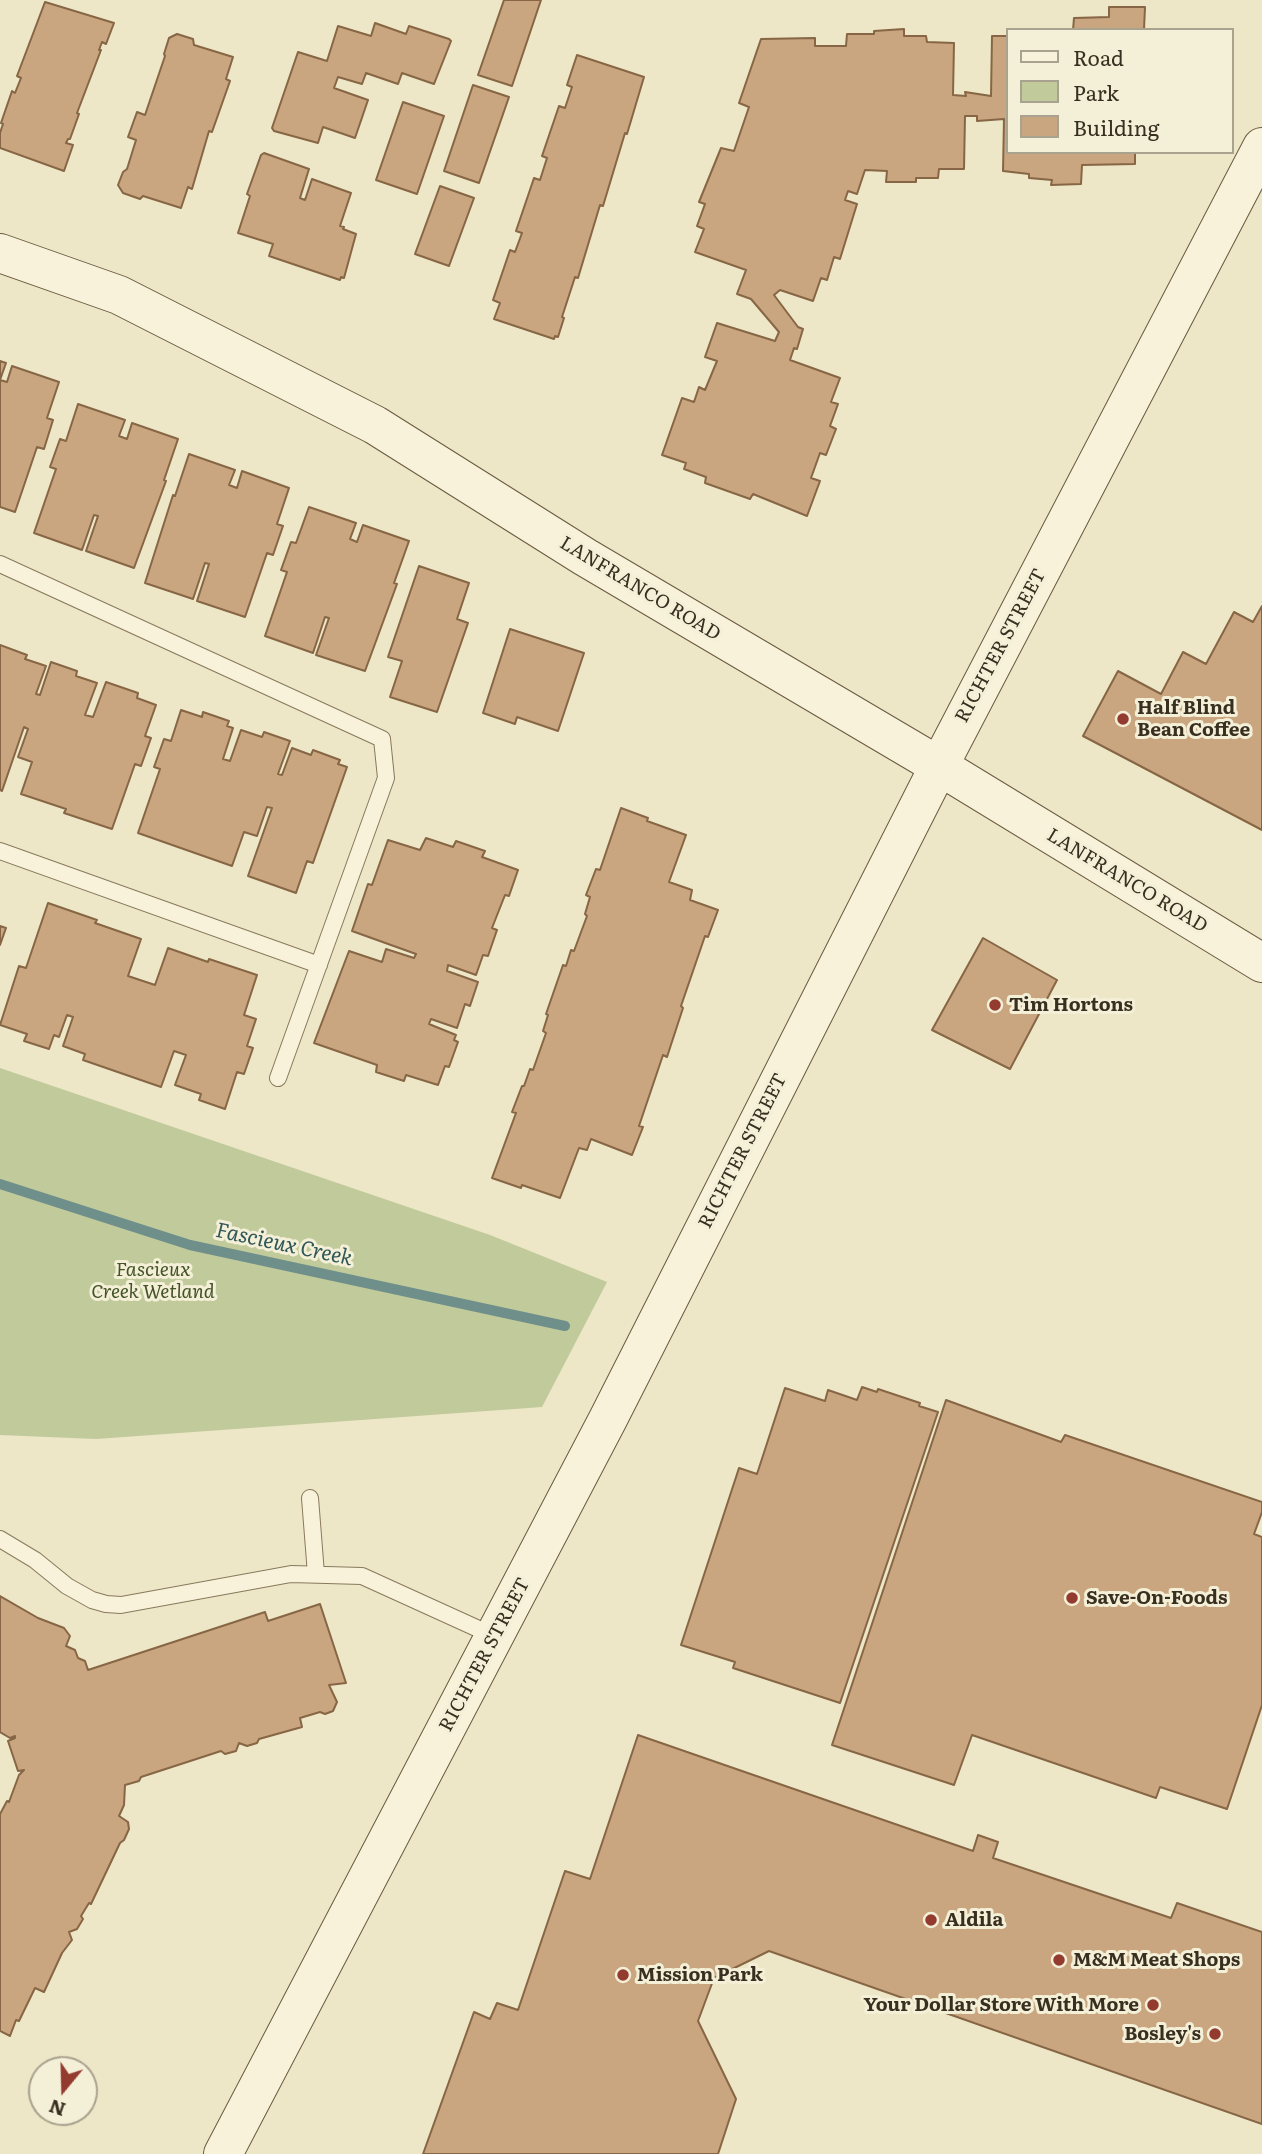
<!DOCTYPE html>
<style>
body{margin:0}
#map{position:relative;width:1262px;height:2154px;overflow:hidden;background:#ede6c7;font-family:Literata,serif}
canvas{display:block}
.legend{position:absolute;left:1006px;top:28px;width:228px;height:126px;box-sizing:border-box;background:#f4efd7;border:2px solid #a9a28e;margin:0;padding:9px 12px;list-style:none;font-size:21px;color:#392f20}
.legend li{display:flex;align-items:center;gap:14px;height:35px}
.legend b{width:35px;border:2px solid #a9a28e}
.north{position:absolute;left:28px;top:2056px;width:70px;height:70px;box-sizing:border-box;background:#f4efd7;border:2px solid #a9a28e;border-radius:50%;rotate:199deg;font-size:19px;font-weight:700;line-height:28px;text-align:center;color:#392f20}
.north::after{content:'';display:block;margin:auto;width:24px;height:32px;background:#943b30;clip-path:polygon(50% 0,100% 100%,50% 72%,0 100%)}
</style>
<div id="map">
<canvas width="1262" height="2154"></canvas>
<ul class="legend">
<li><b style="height:9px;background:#f8f2da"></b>Road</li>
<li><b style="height:19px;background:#c0ca9b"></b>Park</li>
<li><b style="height:19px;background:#c9a67f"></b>Building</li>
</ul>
<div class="north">N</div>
</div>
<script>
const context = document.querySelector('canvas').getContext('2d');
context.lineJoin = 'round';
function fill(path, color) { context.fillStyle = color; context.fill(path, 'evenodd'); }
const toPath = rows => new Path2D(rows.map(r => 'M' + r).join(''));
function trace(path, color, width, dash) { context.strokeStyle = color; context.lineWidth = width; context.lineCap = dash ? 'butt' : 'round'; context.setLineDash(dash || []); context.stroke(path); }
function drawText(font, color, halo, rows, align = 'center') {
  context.font = font + ' Literata,serif'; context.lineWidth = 6; context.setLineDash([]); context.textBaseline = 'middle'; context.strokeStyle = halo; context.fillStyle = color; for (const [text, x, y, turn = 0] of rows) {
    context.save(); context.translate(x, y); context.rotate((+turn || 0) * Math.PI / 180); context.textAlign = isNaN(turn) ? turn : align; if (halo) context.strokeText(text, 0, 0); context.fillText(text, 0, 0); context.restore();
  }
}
fill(toPath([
 [0,1068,490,1235,607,1282,542,1407,96,1439,0,1435]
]), '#c0ca9b');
trace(toPath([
 [0,1184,190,1245,565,1326]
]), '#6f8f8b', 10);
const building = toPath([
 [504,0,541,0,512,86,478,75,504,0],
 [45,2,114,23,106,44,102,42,99,50,101,50,77,113,79,114,70,139,68,139,66,143,73,145,64,171,0,148,0,133,3,124,1,123,12,91,15,93,21,78,17,76,45,2],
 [1109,7,1145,7,1144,30,1073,30,1074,18,1109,17,1109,7],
 [375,23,406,34,409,26,449,39,451,41,434,84,402,73,398,84,366,73,362,84,338,77,334,88,368,100,355,138,323,127,318,143,274,131,272,128,298,52,327,61,338,26,371,36,375,23],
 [904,29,904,36,926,36,927,42,954,43,953,95,966,96,965,92,991,96,992,36,1008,36,1008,152,1135,152,1135,164,1082,165,1081,184,1051,185,1052,180,1029,178,1029,174,1003,171,1004,119,977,121,977,116,965,116,964,169,939,169,938,178,916,178,916,182,886,182,887,171,865,170,857,194,848,191,845,200,857,204,840,259,834,257,827,280,821,278,813,301,780,290,774,295,798,327,803,329,797,349,794,348,790,360,840,378,831,402,838,404,830,426,836,429,826,455,820,453,811,478,820,481,807,516,753,494,750,499,705,483,706,477,684,469,686,463,662,455,682,398,694,402,699,387,705,390,717,361,705,357,717,323,775,341,779,332,751,299,737,294,746,270,695,252,704,229,697,226,705,204,699,202,721,148,734,151,749,107,739,103,761,39,815,38,815,46,846,46,847,34,874,34,874,31,904,29],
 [177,34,193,39,194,45,233,57,226,79,230,81,212,132,209,131,192,189,188,187,181,208,143,196,140,199,123,193,118,185,123,172,127,169,136,140,128,137,137,112,145,115,165,56,164,54,169,38,177,34],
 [577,55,644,77,627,134,625,133,603,206,600,205,578,278,575,277,562,317,564,318,558,337,555,336,554,339,494,319,500,303,493,300,510,250,515,252,522,233,516,231,534,178,540,180,547,158,542,156,559,106,565,108,572,87,567,85,577,55],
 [473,85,509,97,479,183,444,171,473,85],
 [403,102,444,116,417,194,376,180,403,102],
 [264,153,309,169,300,198,305,200,312,179,351,193,340,226,344,227,343,229,356,234,344,278,341,277,340,280,269,256,273,244,238,233,250,196,247,194,261,155,264,153],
 [440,186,474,198,449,266,415,254,440,186],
 [0,361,6,363,0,380,0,361],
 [12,366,59,382,47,418,53,420,44,449,37,447,15,512,0,507,0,380,7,382,12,366],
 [78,404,125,420,119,436,127,439,132,423,178,439,164,480,166,481,134,568,86,551,98,516,94,515,82,550,34,533,56,469,50,467,60,439,66,441,78,404],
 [189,454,235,470,229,485,237,488,242,471,289,488,277,524,283,526,273,555,267,553,245,617,197,601,209,564,205,563,193,599,145,583,173,495,175,496,189,454],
 [309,507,356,523,350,539,357,542,363,525,409,541,394,583,397,584,365,671,316,655,329,618,325,617,313,653,265,636,287,572,281,570,291,542,296,543,309,507],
 [419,566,469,583,457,619,468,623,437,712,390,697,402,661,388,657,419,566],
 [1262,606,1262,830,1083,736,1118,671,1161,694,1183,652,1206,664,1234,612,1253,622,1262,606],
 [510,629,584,653,558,731,517,717,515,724,483,713,510,629],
 [0,645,27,655,25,659,46,666,36,694,40,695,51,662,77,671,76,676,97,683,85,715,93,717,106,682,138,693,137,698,156,705,145,736,151,738,141,766,135,764,112,829,64,813,66,809,21,794,32,762,18,757,28,729,24,727,2,791,0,790,0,645],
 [181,710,202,717,203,712,229,721,227,726,233,728,223,759,230,761,241,730,262,737,264,732,290,741,278,774,282,775,292,748,311,755,313,750,340,760,338,764,347,767,313,863,307,861,296,893,248,876,272,808,267,807,257,836,244,832,232,866,138,833,160,769,154,767,164,739,171,741,181,710],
 [621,808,648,818,647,821,686,835,669,882,692,890,690,900,718,910,708,937,705,936,681,1006,683,1008,667,1057,663,1055,639,1126,643,1127,632,1155,591,1139,587,1150,579,1148,560,1198,522,1185,521,1188,492,1178,516,1113,512,1112,522,1086,524,1086,530,1069,533,1070,546,1033,543,1031,548,1015,546,1014,563,965,566,966,571,950,574,951,587,916,585,914,590,897,586,895,596,869,600,870,621,808],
 [426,838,453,847,456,841,485,851,482,857,518,870,509,896,505,895,492,928,497,930,488,956,483,955,476,975,448,965,447,971,478,982,470,1006,465,1004,457,1028,431,1019,429,1024,456,1035,454,1040,458,1042,449,1067,445,1066,438,1085,406,1075,404,1081,376,1072,377,1065,314,1043,349,951,382,962,386,949,414,958,416,954,352,931,368,884,372,885,388,840,420,850,426,838],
 [48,903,97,920,95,923,141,939,128,976,155,985,168,948,208,962,209,959,257,975,244,1015,256,1019,247,1046,253,1048,244,1074,237,1072,225,1109,199,1100,201,1094,175,1085,186,1055,174,1051,161,1087,83,1060,85,1054,63,1046,73,1017,67,1015,59,1037,54,1035,49,1049,24,1041,27,1034,0,1025,19,966,26,968,48,903],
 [0,926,6,928,0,945,0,926],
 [983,938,1057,980,1010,1069,932,1030,983,938],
 [862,1387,877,1392,878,1389,920,1403,919,1406,938,1412,840,1703,733,1668,735,1662,681,1645,739,1468,757,1474,785,1388,825,1401,828,1390,857,1400,862,1387],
 [946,1400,1061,1442,1065,1435,1262,1502,1262,1512,1254,1534,1262,1537,1262,1705,1227,1809,1160,1787,1156,1798,972,1735,954,1785,832,1745,946,1400],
 [0,1596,38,1618,64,1628,70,1636,66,1646,75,1650,78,1658,85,1661,88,1670,265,1612,268,1621,320,1604,346,1683,329,1685,337,1702,333,1711,325,1714,320,1712,300,1718,302,1727,259,1739,257,1743,247,1746,239,1743,236,1751,225,1754,221,1751,141,1777,139,1781,125,1785,124,1805,119,1816,128,1822,129,1829,124,1840,120,1843,91,1904,89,1903,81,1916,83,1919,77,1929,69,1932,72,1940,62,1953,44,1992,35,1988,19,2021,16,2020,10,2036,0,2031,0,1814,7,1801,9,1802,19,1775,24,1770,18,1771,8,1741,15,1738,15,1736,10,1738,0,1732,0,1596],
 [638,1735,973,1851,978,1835,998,1842,993,1858,1171,1918,1177,1903,1262,1932,1262,2124,769,1951,714,1978,698,2021,736,2099,718,2154,423,2154,474,2012,490,2019,497,2003,518,2010,565,1871,590,1879,638,1735]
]);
fill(building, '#c9a67f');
trace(building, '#866644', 2);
const lane = toPath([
 [0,564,382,739,386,778,278,1078],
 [0,851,319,965],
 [310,1498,316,1574],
 [0,1539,35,1560,67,1586,92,1600,106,1604,121,1605,291,1574,362,1576,494,1636]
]);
const secondary = toPath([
 [0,253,119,295,375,425,585,557,939,766,1262,963],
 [223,2154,608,1419,939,766,1262,147]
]);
trace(lane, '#88795d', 18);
trace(secondary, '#6a5a40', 40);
trace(lane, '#f8f2da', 16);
trace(secondary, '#f8f2da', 38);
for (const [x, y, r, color] of [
 [1123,719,7,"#943b30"],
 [995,1005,7,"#943b30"],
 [1072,1598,7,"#943b30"],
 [931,1920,7,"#943b30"],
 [1059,1960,7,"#943b30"],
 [623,1975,7,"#943b30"],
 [1153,2005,7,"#943b30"],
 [1215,2034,7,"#943b30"]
]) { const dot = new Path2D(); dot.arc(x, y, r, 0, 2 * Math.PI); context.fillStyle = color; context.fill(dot); trace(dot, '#f4efd7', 2.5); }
drawText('19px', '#392f20', '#f4efd7', [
 ["LANFRANCO ROAD",640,589,31],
 ["RICHTER STREET",1001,646,-62],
 ["LANFRANCO ROAD",1127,881,31],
 ["RICHTER STREET",743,1151,-63],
 ["RICHTER STREET",485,1655,-62]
]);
drawText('bold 19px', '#392f20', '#f4efd7', [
 ["Half Blind",1137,708],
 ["Bean Coffee",1137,730],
 ["Tim Hortons",1009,1005],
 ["Save-On-Foods",1086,1598],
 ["Aldila",945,1920],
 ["M&M Meat Shops",1073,1960],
 ["Mission Park",637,1975],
 ["Your Dollar Store With More",1139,2005,"right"],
 ["Bosley's",1201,2034,"right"]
], 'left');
drawText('italic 19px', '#445428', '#f4efd7', [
 ["Fascieux",153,1270],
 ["Creek Wetland",153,1292]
]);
drawText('italic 21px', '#305658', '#f4efd7', [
 ["Fascieux Creek",284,1245,12]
]);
</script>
